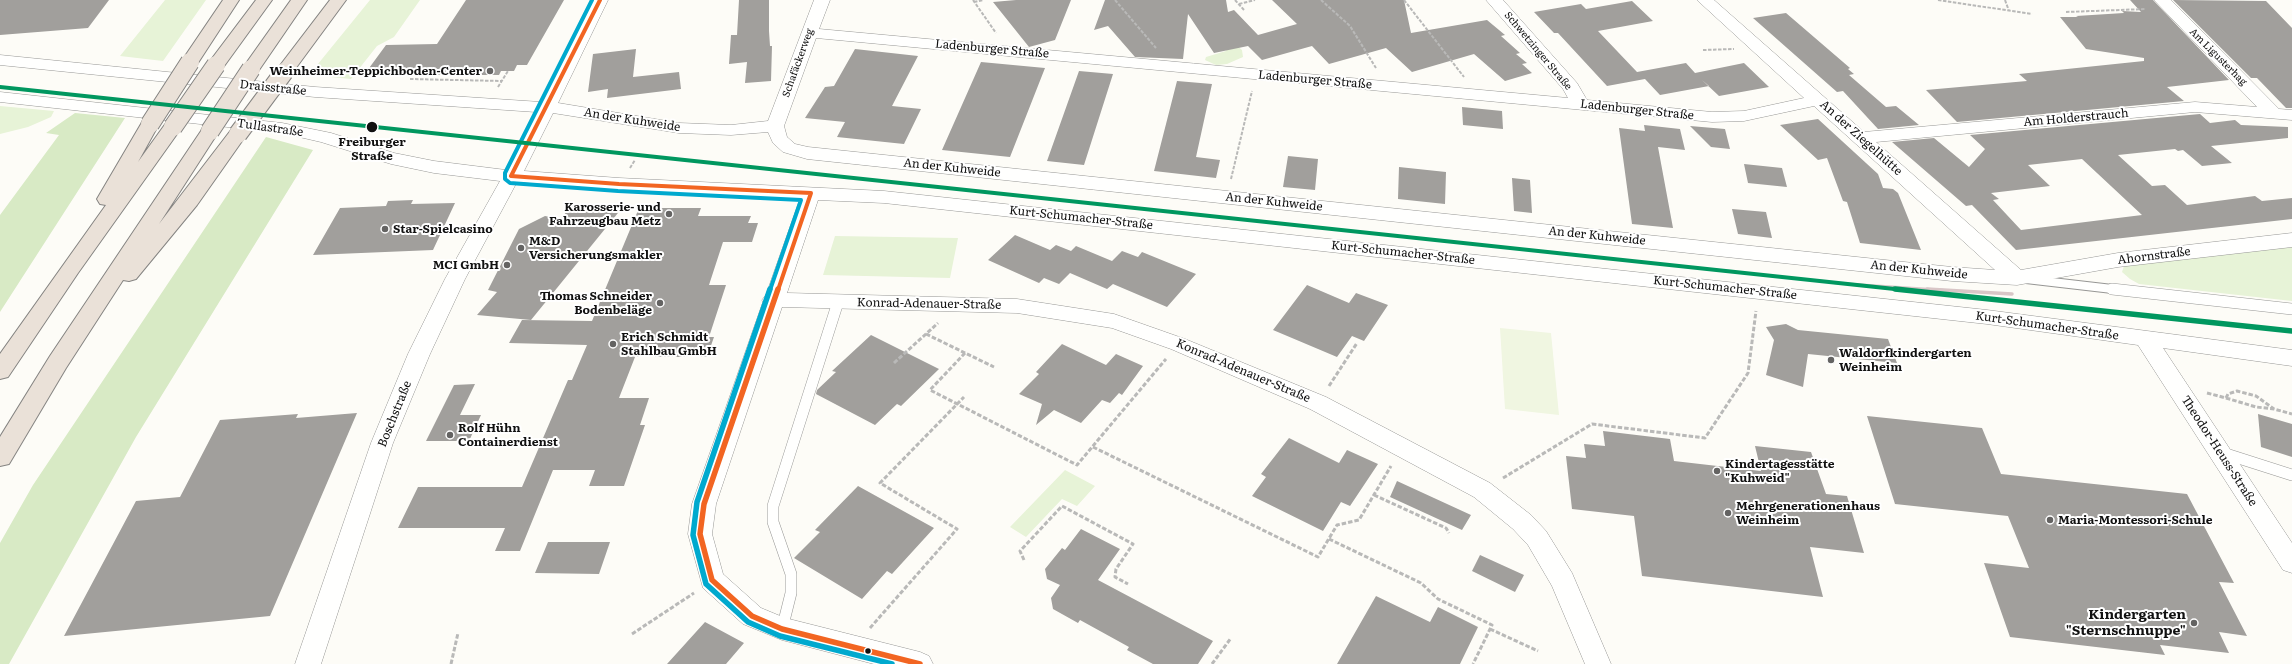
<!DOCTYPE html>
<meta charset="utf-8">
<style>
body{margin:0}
canvas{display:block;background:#fdfcf7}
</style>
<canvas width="2292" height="664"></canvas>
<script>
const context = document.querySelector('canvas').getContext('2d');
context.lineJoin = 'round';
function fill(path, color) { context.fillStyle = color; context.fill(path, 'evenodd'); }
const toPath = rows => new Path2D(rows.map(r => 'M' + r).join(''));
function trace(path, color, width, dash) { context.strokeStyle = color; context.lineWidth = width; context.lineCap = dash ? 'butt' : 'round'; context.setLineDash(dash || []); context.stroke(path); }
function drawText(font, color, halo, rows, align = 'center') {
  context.font = font + ' Literata,serif'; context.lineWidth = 4; context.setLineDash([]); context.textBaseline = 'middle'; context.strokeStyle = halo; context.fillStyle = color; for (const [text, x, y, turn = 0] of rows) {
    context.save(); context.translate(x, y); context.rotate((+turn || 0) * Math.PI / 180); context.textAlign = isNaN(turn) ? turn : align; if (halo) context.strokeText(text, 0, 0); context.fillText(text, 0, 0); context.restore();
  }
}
fill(toPath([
 [165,0,206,0,163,61,120,56],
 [370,0,420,0,394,37,377,46,351,79,309,75],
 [1228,43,1234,43,1242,50,1243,57,1227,64,1216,65,1205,60,1206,57,1226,51],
 [0,106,54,111,51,117,28,127,0,134],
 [835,236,958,238,950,278,823,275],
 [2292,247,2292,301,2139,284,2130,279,2122,272,2124,266],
 [1065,470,1095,486,1077,506,1062,499,1026,537,1010,527]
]), '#e7f3d7');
fill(toPath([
 [75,113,125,118,0,312,0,215,59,135,46,133],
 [266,137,313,150,136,437,9,664,0,664,0,543,33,485]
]), '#d8eac5');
fill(toPath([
 [1500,328,1551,333,1559,415,1505,409]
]), '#f0f6e1');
fill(toPath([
 [0,0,109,0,88,28,0,35],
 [466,0,564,0,527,65,517,65,514,71,501,71,499,75,364,75,386,45,437,44],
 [739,0,769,0,769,31,770,46,772,46,771,81,745,83,747,62,729,64,731,35,737,35],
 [1016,0,1071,0,1055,40,1029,47,993,2],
 [1105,0,1226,0,1228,12,1234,10,1258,35,1297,24,1272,0,1404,0,1411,33,1487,20,1505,35,1501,36,1520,53,1516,54,1527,63,1522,64,1532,73,1505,81,1474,54,1412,72,1386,48,1329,64,1312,46,1262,60,1248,46,1214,53,1188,14,1183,59,1135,57,1108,26,1094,30],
 [2130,0,2153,0,2229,80,2167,87,2184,101,1957,122,1926,90,2027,81,2019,74,2144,61,2144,58,2086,49,2060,17,2078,17,2076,16,2124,13,2122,11,2141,12],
 [2173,0,2266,1,2292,28,2292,108,2286,108,2257,78,2251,78],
 [1632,1,1653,21,1598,31,1637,72,1686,63,1695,73,1744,63,1769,87,1719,96,1702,80,1709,86,1660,95,1645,79,1607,86,1558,33,1554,33,1534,12,1581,4,1586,9],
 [1786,13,1850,68,1848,69,1854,74,1849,75,1886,107,1896,106,1919,125,1878,129,1843,91,1837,92,1753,18],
 [636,49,633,77,679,72,681,89,607,98,608,89,588,92,593,54],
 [855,49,918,56,892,106,921,109,904,144,837,137,845,122,805,118,825,87,834,86],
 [981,62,1045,68,1010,157,942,150],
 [1079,71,1113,74,1084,165,1047,161],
 [1177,81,1212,84,1196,157,1220,160,1216,178,1154,171],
 [1462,107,1502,111,1503,129,1463,125],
 [2200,114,2210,123,2235,120,2241,125,2288,127,2288,138,2211,146,2232,163,2202,166,2183,150,2178,151,2175,149,2118,155,2152,186,2165,185,2187,205,2255,196,2262,201,2292,198,2292,219,2016,250,1972,205,1966,206,1892,142,1934,138,1969,167,1985,149,1970,135],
 [2082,159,2142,215,2021,230,1993,200,1999,199,1991,193,2050,186,2028,165],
 [1818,119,1878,174,1883,188,1893,189,1898,193,1921,250,1860,243,1847,202,1843,201,1827,158,1818,160,1780,125],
 [1644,125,1680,129,1685,150,1658,147,1673,228,1632,224,1619,128,1645,131],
 [1690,126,1725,129,1730,149,1711,147],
 [1288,156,1318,159,1315,190,1283,187],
 [1744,164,1782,168,1787,187,1748,183],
 [1399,167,1446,172,1445,204,1398,199],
 [1512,178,1530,180,1532,213,1514,211],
 [413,200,411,204,455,203,433,250,313,255,340,208,386,206,388,201],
 [573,205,622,208,531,320,477,315,497,292,488,290,519,229,545,216,560,219],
 [639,208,701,208,698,216,751,216,748,223,758,223,752,242,723,242,709,285,726,285,709,337,714,337,707,357,635,357,619,398,649,398,640,425,645,425,624,486,589,486,595,470,553,470,520,551,495,551,505,528,398,528,418,487,522,487,568,380,572,380,587,345,509,343,522,320,592,321],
 [1732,209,1766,212,1772,238,1738,234],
 [1015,235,1050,250,1056,245,1071,251,1076,246,1112,261,1122,251,1138,257,1142,252,1196,274,1167,307,1113,284,1107,289,1070,273,1059,284,1044,278,1039,283,988,260],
 [1307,285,1349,303,1356,293,1388,305,1364,341,1352,336,1337,357,1273,330],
 [1786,324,1798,330,1888,339,1897,363,1808,354,1803,387,1766,375,1774,340,1766,327],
 [871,335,939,369,901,406,897,404,875,425,816,394,817,390,836,372,832,371],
 [1062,344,1106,365,1116,354,1143,366,1122,395,1119,393,1110,403,1102,400,1081,423,1054,410,1036,425,1042,404,1019,394,1039,374,1036,372],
 [475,384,460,415,481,415,469,441,426,441,454,385],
 [357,413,270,616,64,636,136,501,180,497,220,420,298,414,296,418],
 [2258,414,2292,424,2292,457,2261,447],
 [1867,416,1982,428,2001,474,2187,494,2234,583,2219,582,2247,636,2219,632,2229,653,2160,645,2165,655,2010,637,1984,563,2029,568,2008,516,1895,504],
 [1603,431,1670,439,1674,461,1761,471,1755,446,1811,452,1826,494,1847,496,1864,553,1810,547,1823,597,1642,576,1634,516,1572,509,1566,456,1586,458,1584,444,1605,446],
 [1289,438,1339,463,1347,450,1378,464,1350,506,1341,502,1323,531,1252,496,1266,477,1261,474],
 [1397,481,1471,515,1462,530,1390,497],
 [858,486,934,528,892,574,887,571,862,599,794,558,820,532,815,530],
 [1081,529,1120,549,1098,580,1213,641,1198,664,1153,664,1127,650,1129,647,1080,620,1078,623,1053,609,1051,598,1060,585,1047,579,1045,569,1062,548,1065,550],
 [548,542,610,542,599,574,535,573],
 [1480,555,1524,575,1515,592,1472,571],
 [1376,596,1430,622,1438,607,1478,627,1460,664,1337,664],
 [705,622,744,643,726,664,667,664]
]), '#a19f9c');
const laneFar1 = toPath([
 [2026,279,2121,290]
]);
const lane = toPath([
 [2112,289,2292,309],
 [2223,453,2292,475],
 [782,629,791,593,791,574,773,522,773,506,838,302]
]);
const street = toPath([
 [592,0,608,0,558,103,679,123,731,125,768,121,814,0,830,0,819,29,1568,98,1563,89,1486,0,1503,0,1577,83,1587,100,1712,112,1744,111,1804,98,1697,0,1714,0,1864,132,2195,102,2257,107,2154,0,2171,0,2279,109,2292,110,2292,120,2195,112,1876,142,2021,270,2118,253,2292,233,2292,247,2118,267,2017,285,1952,281,807,159,783,152,773,143,768,132,731,135,679,133,553,113,524,171,619,178,884,191,1987,310,2292,350,2292,366,2163,348,2292,543,2292,573,2283,570,2138,345,1987,324,884,203,818,200,787,293,1017,299,1114,314,1185,339,1326,397,1490,483,1531,515,1546,531,1572,573,1611,664,1585,664,1552,586,1528,545,1513,529,1474,497,1310,409,1171,349,1112,328,1017,313,782,307,716,504,712,534,723,574,761,608,785,618,920,652,929,656,933,664,874,664,782,640,743,624,703,588,688,534,692,504,763,302,762,300,766,295,800,199,619,190,517,182,465,279,430,354,393,443,321,664,295,664,371,443,408,354,445,279,500,181,434,173,391,164,321,142,282,133,0,102,0,92,282,123,331,133,394,153,434,161,506,170,536,112,315,97,0,65,0,55,315,87,541,102,592,0],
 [816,38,1712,122,1744,121,1814,106,1995,270,1952,267,808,147,795,144,787,137,784,126,816,38]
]);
const highway = toPath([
 [223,0,239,0,196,66,184,66,181,62,223,0],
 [256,0,272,0,222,69,210,69,207,65,256,0],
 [291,0,307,0,257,73,245,73,242,69,291,0],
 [330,0,346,0,290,76,278,76,275,72,330,0],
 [150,118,157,120,159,124,138,162,166,123,173,121,180,123,182,127,78,273,8,377,0,379,0,354,106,205,100,204,97,199,141,124,143,120,150,118],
 [210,125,217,127,219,131,159,224,231,130,238,128,245,130,247,134,197,205,136,279,129,281,123,280,66,368,9,464,0,466,0,437,50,356,201,131,203,127,210,125]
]);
trace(laneFar1, '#979795', 10);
trace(lane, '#979795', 12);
trace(street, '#979795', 1);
trace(highway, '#858482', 2);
trace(toPath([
 [973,0,996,33],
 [1115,0,1156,48],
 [1235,0,1244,10],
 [1321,0,1350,26,1376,68],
 [1404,0,1464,77],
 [1938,0,2032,14],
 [2005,0,2009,11],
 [974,2,983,0],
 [1239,4,1255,0],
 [2066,12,2146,9],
 [1703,50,1734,49],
 [410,79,501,81],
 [498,87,508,71],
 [630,168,635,160],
 [1231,179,1252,91]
]), '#b9b9b8', 2, [3.5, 1.5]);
trace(toPath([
 [926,334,994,367],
 [965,353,930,390,1077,465,1166,359],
 [894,363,938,323],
 [1329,386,1357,343],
 [2207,393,2226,398,2228,394,2237,391,2256,396,2274,409,2292,414],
 [2226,398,2256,407,2274,409],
 [1093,447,1318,557,1337,525,1359,520,1391,466],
 [1503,478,1592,424,1705,438,1748,373,1756,311],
 [1374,495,1446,528,1449,533],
 [1329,539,1421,583,1438,599,1492,625,1473,664],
 [1024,560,1020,551,1062,506,1133,544,1116,569,1115,577,1128,584],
 [870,628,957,529,880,483,964,397],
 [1490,629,1538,651],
 [632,634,694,593],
 [451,664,458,633],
 [1212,664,1231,638]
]), '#b9b9b8', 3, [4.5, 2]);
trace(laneFar1, '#fffffe', 8);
trace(lane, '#fffffe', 11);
fill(street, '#fffffe');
fill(highway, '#eae1d8');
trace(toPath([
 [1835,283,1943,290]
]), '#d9c6c7', 2.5);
trace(toPath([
 [1927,289,2012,294]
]), '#d9c6c7', 3.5);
const highwayBridge = toPath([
 [150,124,190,62],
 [173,127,216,65],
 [210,131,251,69],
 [238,134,284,72]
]);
trace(highwayBridge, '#858482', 20, []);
trace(highwayBridge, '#eae1d8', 18);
trace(toPath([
 [600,0,511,176,619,184,811,193,778,290]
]), '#f26522', 4);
trace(toPath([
 [778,289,704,504,700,534,712,580,752,616,782,629,920,664]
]), '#f26522', 5.5);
trace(toPath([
 [592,0,505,173,505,179,510,183,618,191,801,200,770,290]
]), '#00a9ce', 4);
trace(toPath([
 [770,289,697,502,693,535,706,584,748,622,780,636,892,664]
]), '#00a9ce', 5.5);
trace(toPath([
 [0,87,1904,290]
]), '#00975f', 4);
trace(toPath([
 [1895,289,2292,331]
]), '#00975f', 5.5);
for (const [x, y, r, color] of [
 [490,71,4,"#646362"],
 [372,127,6,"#111"],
 [669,214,4,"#646362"],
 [385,229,4,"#646362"],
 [521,248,4,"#646362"],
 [507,265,4,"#646362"],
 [660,303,4,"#646362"],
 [613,344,4,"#646362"],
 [1831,360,4,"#646362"],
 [450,435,4,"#646362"],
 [1717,471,4,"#646362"],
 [1728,513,4,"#646362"],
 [2050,520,4,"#646362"],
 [2194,623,4,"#646362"],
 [868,651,3.5,"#111"]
]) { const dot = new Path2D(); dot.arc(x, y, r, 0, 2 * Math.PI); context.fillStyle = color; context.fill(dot); trace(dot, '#fff', 1.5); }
drawText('10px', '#111', '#fff', [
 ["Schwetzinger Straße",1538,51,50],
 ["Am Ligusterhag",2218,57,45],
 ["Schafäckerweg",798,63,-70]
]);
drawText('12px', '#111', '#fff', [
 ["Ladenburger Straße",992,49,5],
 ["Ladenburger Straße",1315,80,5],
 ["Draisstraße",273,88,6],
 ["Ladenburger Straße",1637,110,6],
 ["Am Holderstrauch",2076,118,-5],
 ["An der Kuhweide",632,120,9],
 ["Tullastraße",270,128,8],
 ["An der Ziegelhütte",1861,138,42],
 ["An der Kuhweide",952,168,6],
 ["An der Kuhweide",1274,202,6],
 ["Kurt-Schumacher-Straße",1081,218,6],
 ["An der Kuhweide",1597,236,6],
 ["Kurt-Schumacher-Straße",1403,253,6],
 ["Ahornstraße",2154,256,-7],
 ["An der Kuhweide",1919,270,6],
 ["Kurt-Schumacher-Straße",1725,288,6],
 ["Konrad-Adenauer-Straße",929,304,1],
 ["Kurt-Schumacher-Straße",2047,326,8],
 ["Konrad-Adenauer-Straße",1243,371,23],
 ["Boschstraße",395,414,-68],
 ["Theodor-Heuss-Straße",2219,451,57]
]);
drawText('bold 12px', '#111', '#fff', [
 ["Weinheimer-Teppichboden-Center",482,71,"right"],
 ["Karosserie- und",661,207,"right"],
 ["Fahrzeugbau Metz",661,221,"right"],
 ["Star-Spielcasino",393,229],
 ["M&D",529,241],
 ["Versicherungsmakler",529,255],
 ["MCI GmbH",499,265,"right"],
 ["Thomas Schneider",652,296,"right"],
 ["Bodenbeläge",652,310,"right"],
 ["Erich Schmidt",621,337],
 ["Stahlbau GmbH",621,351],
 ["Waldorfkindergarten",1839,353],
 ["Weinheim",1839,367],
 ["Rolf Hühn",458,428],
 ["Containerdienst",458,442],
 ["Kindertagesstätte",1725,464],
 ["\"Kuhweid\"",1725,478],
 ["Mehrgenerationenhaus",1736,506],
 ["Weinheim",1736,520],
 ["Maria-Montessori-Schule",2058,520]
], 'left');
drawText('bold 12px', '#111', '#fff', [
 ["Freiburger",372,142],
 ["Straße",372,156]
]);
drawText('bold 14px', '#111', '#fff', [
 ["Kindergarten",2186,615],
 ["\"Sternschnuppe\"",2186,631]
], 'right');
</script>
